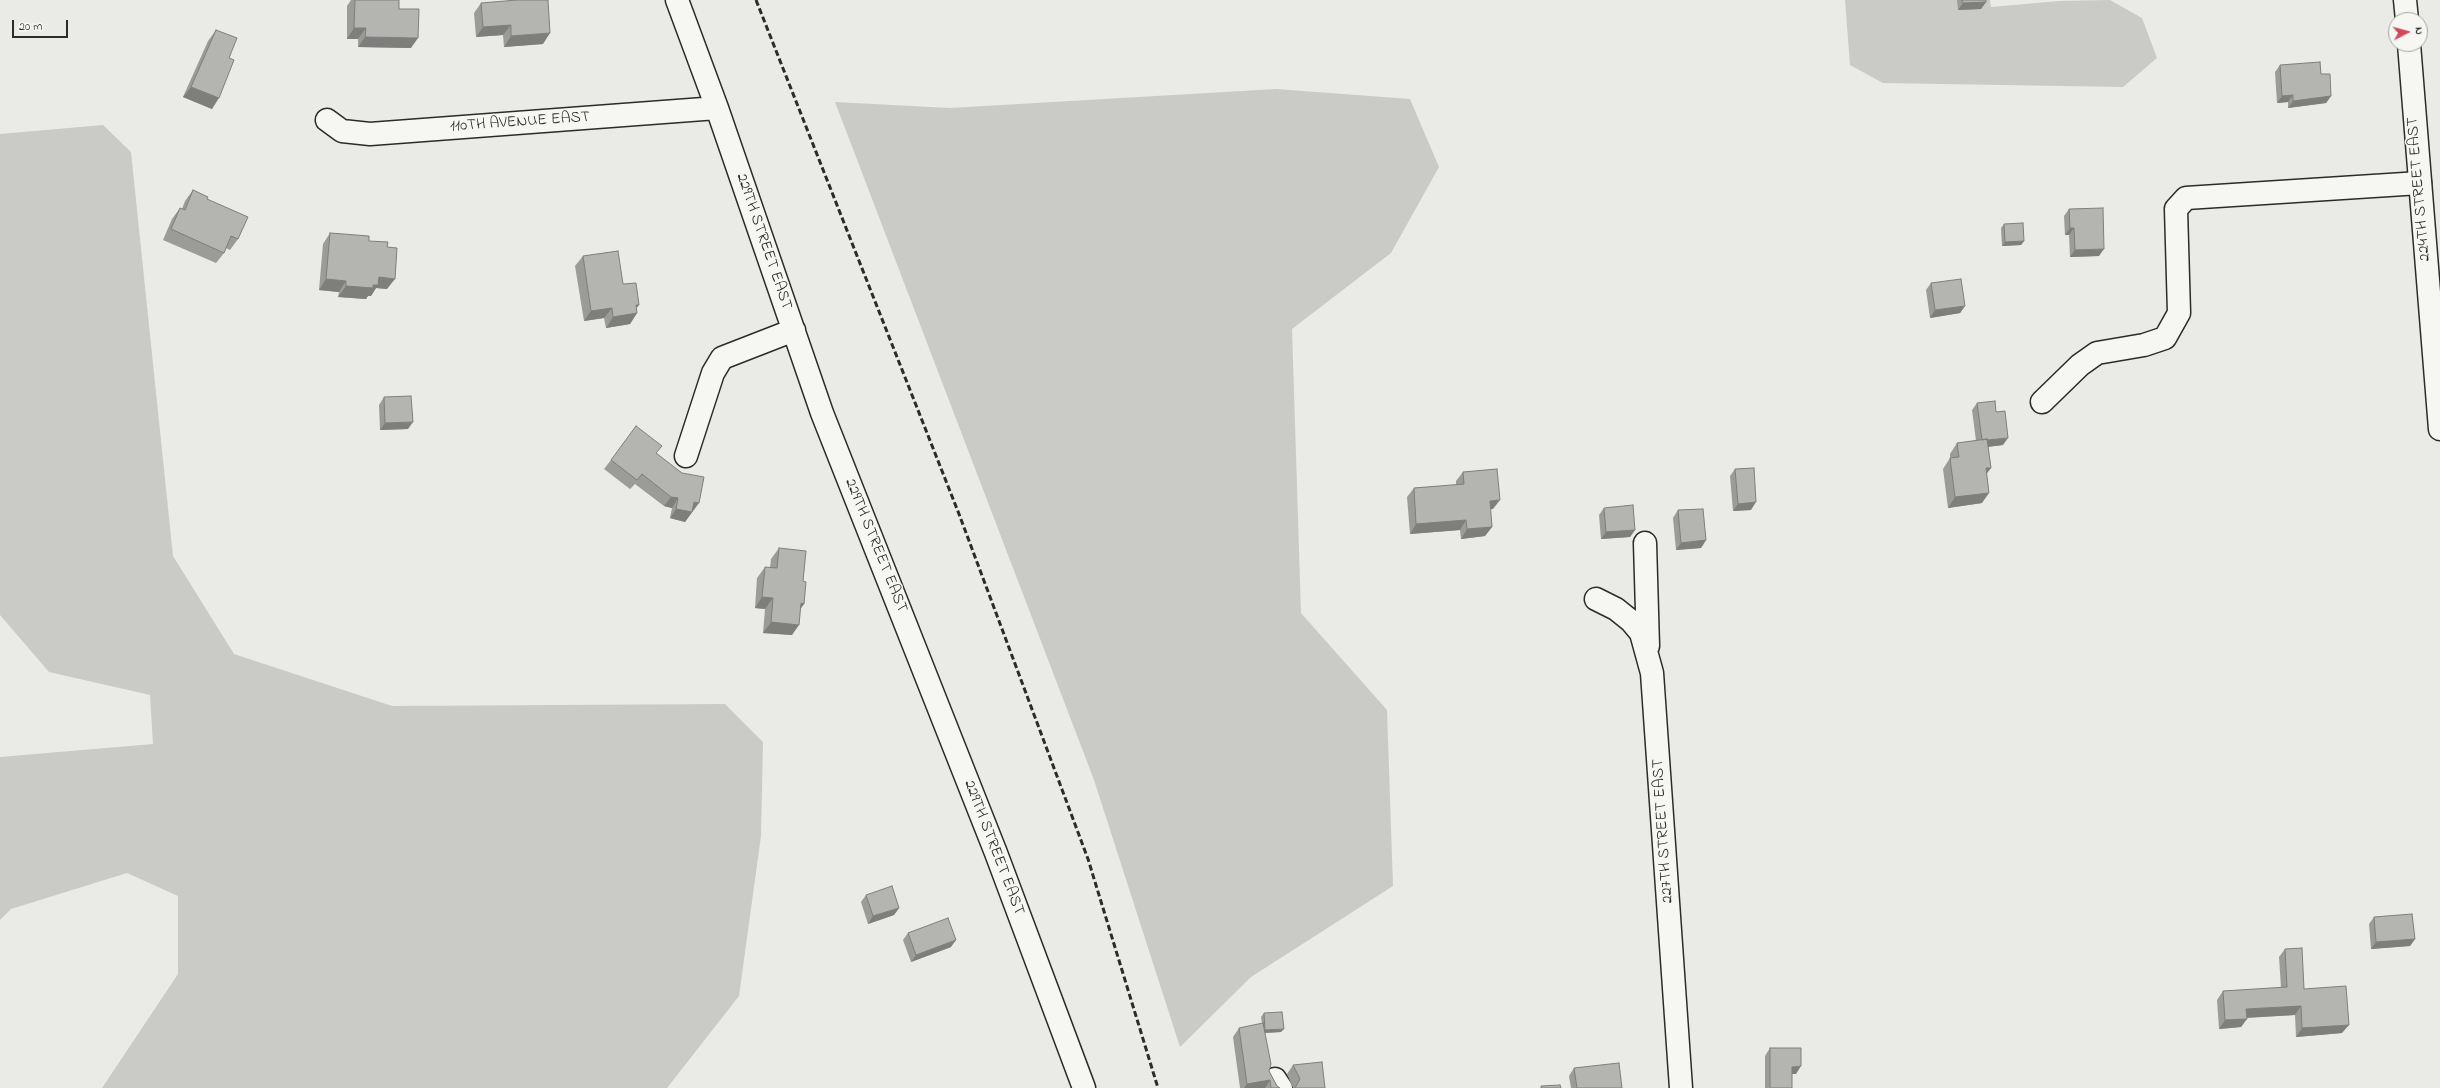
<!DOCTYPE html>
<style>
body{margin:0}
#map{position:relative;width:2440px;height:1088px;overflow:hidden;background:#eaeae6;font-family:"Indie Flower",sans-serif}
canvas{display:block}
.north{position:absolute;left:2388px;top:12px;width:40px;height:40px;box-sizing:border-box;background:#f6f6f2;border:1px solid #a5a5a2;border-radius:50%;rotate:84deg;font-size:11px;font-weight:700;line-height:16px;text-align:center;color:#2b2b2b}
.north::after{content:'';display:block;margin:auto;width:14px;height:18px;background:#d1495b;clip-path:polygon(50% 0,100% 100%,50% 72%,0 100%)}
.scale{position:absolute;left:12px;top:20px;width:56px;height:18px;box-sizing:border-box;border:2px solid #2b2b2b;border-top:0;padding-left:5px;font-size:12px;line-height:14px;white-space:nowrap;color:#2b2b2b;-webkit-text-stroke:3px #f6f6f2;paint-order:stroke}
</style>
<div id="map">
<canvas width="2440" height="1088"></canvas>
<div class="north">N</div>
<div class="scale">20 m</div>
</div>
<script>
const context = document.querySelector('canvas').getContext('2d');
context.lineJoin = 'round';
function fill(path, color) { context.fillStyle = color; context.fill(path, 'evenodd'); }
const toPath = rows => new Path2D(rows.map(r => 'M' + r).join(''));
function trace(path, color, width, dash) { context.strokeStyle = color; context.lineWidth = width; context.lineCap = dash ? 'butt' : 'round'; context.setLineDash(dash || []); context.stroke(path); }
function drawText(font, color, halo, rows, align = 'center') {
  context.font = font + ' "Indie Flower",sans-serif'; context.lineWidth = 3; context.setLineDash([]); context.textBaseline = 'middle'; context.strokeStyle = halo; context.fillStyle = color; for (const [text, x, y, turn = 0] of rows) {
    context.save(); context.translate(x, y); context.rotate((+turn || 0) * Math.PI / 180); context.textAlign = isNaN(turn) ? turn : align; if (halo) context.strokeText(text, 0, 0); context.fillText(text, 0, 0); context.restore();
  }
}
fill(toPath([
 [1845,0,1990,0,1991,7,2059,1,2110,0,2142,18,2157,58,2123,87,1883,83,1850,65],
 [1276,89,1410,99,1439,167,1391,253,1292,329,1301,613,1387,710,1393,886,1251,977,1180,1047,1094,780,835,102,950,108],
 [103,125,131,152,173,556,234,654,392,706,725,704,763,742,761,836,739,996,667,1088,102,1088,178,974,178,896,127,873,11,909,0,920,0,757,153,744,150,695,49,672,0,615,0,134]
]), '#cacac7');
const minor = toPath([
 [677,0,717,108,822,413,996,853,1084,1088],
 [327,120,342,131,370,134,717,108],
 [2042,402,2080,365,2097,353,2144,345,2165,338,2179,313,2176,209,2186,198,2420,183],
 [686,456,713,373,722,358,794,330],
 [1645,543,1648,646],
 [1596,599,1616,609,1631,621,1641,633,1652,673,1681,1088],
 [1275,1079,1281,1088]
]);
const major = toPath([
 [2405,0,2407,20],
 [2409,44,2440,429]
]);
trace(minor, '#2b2b2b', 25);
trace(major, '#2b2b2b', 25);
trace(minor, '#f6f6f2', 22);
trace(major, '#f6f6f2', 22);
trace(toPath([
 [756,0,959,514,1088,859,1158,1088]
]), '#2b2b2b', 3, [6, 3]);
fill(toPath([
 [351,0,399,0,399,9,411,48,358,47,358,39,347,39,347,6],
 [1957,0,1986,0,1986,2,1981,9,1958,10],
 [481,3,543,44,504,47,503,35,476,37,474,13],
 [216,30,229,58,212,109,183,97,208,41],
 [2280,65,2321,74,2331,96,2326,103,2288,108,2288,102,2277,103,2275,72],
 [193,190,207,199,238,239,230,250,226,248,224,253,216,263,163,240,172,219,180,208,182,209,185,201],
 [2069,209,2099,256,2070,257,2069,235,2065,235,2064,216],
 [2004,224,2024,241,2021,245,2002,246,2001,228],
 [330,233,369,241,387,247,387,289,376,288,371,296,368,296,366,299,338,297,339,292,319,290,323,244],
 [583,256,636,308,637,313,630,324,606,328,604,318,584,321,575,266],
 [1931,283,1965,306,1960,313,1930,318,1926,290],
 [384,397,408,429,380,430,379,405],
 [1977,403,1996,412,2003,445,1988,447,1991,468,1987,473,1982,503,1948,508,1943,469,1950,458,1950,454,1957,443,1976,441,1972,410],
 [657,453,692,513,691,513,685,522,670,518,672,508,664,506,635,484,630,489,604,469,611,460],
 [1735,469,1751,510,1733,511,1730,476],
 [1463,472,1493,509,1490,509,1492,527,1485,536,1461,539,1460,530,1410,534,1407,497,1414,488,1456,485,1456,481],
 [1604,508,1635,530,1630,537,1601,539,1599,515],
 [1678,510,1706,540,1701,548,1676,550,1673,518],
 [779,548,800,609,792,635,763,633,765,609,755,608,757,578,765,567,770,568,771,559],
 [866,895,899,908,894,915,868,924,861,902],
 [2374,917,2415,939,2410,946,2371,949,2369,924],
 [908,933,951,947,911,962,903,940],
 [2285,949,2304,989,2342,1033,2296,1037,2295,1015,2247,1018,2241,1027,2219,1029,2217,1000,2223,991,2281,988,2279,957],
 [1264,1013,1281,1032,1265,1033,1269,1071,1277,1086,1271,1088,1240,1088,1233,1037,1239,1028,1262,1024,1261,1017],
 [1770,1048,1796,1074,1792,1074,1792,1088,1765,1088,1765,1056],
 [1293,1065,1325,1088,1293,1088,1287,1074],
 [1574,1068,1622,1088,1571,1088,1569,1076]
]), '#9b9b98');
fill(toPath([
 [1986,2,1981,9,1958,10,1963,3],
 [511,25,503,35,476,37,483,27],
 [354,28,366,28,358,39,347,39],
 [550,33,543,44,504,47,511,36],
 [365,37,418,38,411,48,358,47],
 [191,87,219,98,212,109,183,97],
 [2293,95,2288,102,2277,103,2282,96],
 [2331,96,2326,103,2288,108,2293,101],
 [2070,228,2074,228,2069,235,2065,235],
 [2024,241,2021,245,2002,246,2005,242],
 [2104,249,2099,256,2070,257,2075,250],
 [379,277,395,279,387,289,376,288,371,296,368,296,366,299,338,297,346,286],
 [326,279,346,281,339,292,319,290],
 [636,305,639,305,632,314,637,313,630,324,606,328,613,317],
 [1965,306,1960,313,1930,318,1935,310],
 [612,308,604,318,584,321,591,311],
 [413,422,408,429,380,430,385,423],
 [2008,438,2003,445,1977,448,1982,441],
 [1986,468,1991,468,1983,478],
 [1989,493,1982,503,1948,508,1955,497],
 [671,497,678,498,672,508,664,506],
 [1500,500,1493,509,1483,510,1490,501],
 [694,502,699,503,685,522,670,518,676,509],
 [1756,502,1751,510,1733,511,1738,504],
 [1466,520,1460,530,1410,534,1416,524],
 [1492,527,1485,536,1461,539,1467,529],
 [1635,530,1630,537,1601,539,1606,532],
 [1706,540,1701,548,1676,550,1681,543],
 [762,597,773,598,765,609,755,608],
 [801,603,804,604,797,614],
 [771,622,799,625,792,635,763,633],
 [899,908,894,915,868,924,873,916],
 [2415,939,2410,946,2371,949,2376,942],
 [956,940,951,947,911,962,916,955],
 [2301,1006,2295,1015,2240,1018,2246,1009],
 [2247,1019,2241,1027,2219,1029,2225,1020],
 [2349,1025,2342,1033,2296,1037,2302,1028],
 [1284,1029,1281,1032,1262,1033,1265,1030],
 [1801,1066,1796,1074,1787,1074,1792,1067],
 [1270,1080,1265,1088,1244,1088,1247,1084]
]), '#7e7e7c');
const building = toPath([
 [355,0,399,0,399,9,419,9,418,38,365,37,366,28,354,28,355,0],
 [517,0,548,0,550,33,511,36,511,25,483,27,481,3,517,0],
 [1962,0,1986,0,1986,2,1963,3,1962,0],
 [216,30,237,38,229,58,234,60,219,98,191,87,216,30],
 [2320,62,2321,74,2330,74,2331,96,2293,101,2293,95,2282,96,2280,65,2320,62],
 [193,190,208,197,207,199,248,217,238,239,231,236,224,253,171,229,180,208,185,210,193,190],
 [2103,208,2104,249,2075,250,2074,228,2070,228,2069,209,2103,208],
 [2023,223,2024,241,2005,242,2004,224,2023,223],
 [330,233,369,236,369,241,388,242,387,247,397,248,395,279,379,277,378,285,373,285,373,288,346,286,346,281,326,279,330,233],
 [618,251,623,284,636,283,639,305,636,305,637,313,613,317,612,308,591,311,583,256,618,251],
 [1961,279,1965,306,1935,310,1931,283,1961,279],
 [411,396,413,422,385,423,384,397,411,396],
 [1995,401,1996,412,2005,411,2008,438,1987,440,1987,439,1982,440,1977,403,1995,401],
 [636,426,662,446,656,453,682,473,704,477,699,503,694,502,692,512,676,509,678,498,671,497,642,474,637,480,611,460,636,426],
 [1987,439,1991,468,1986,468,1989,493,1955,497,1950,458,1959,457,1957,443,1987,439],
 [1754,468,1756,502,1738,504,1735,469,1754,468],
 [1497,469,1500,500,1490,501,1492,527,1467,529,1466,520,1416,524,1414,488,1464,484,1463,472,1497,469],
 [1633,505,1635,530,1606,532,1604,508,1633,505],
 [1703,509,1706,540,1681,543,1678,510,1703,509],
 [779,548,806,551,803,581,806,582,804,604,801,603,799,625,771,622,773,598,762,597,765,567,777,568,779,548],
 [892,886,899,908,873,916,866,895,892,886],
 [2412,914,2415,939,2376,942,2374,917,2412,914],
 [948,918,956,940,916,955,908,933,948,918],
 [2302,948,2304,989,2346,986,2349,1025,2302,1028,2301,1006,2246,1009,2247,1019,2225,1020,2223,991,2287,987,2285,949,2302,948],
 [1282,1012,1284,1029,1265,1030,1264,1013,1282,1012],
 [1263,1023,1271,1064,1269,1071,1277,1086,1280,1088,1271,1088,1270,1080,1247,1084,1239,1028,1263,1023],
 [1770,1048,1801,1048,1801,1066,1792,1067,1792,1088,1770,1088,1770,1048],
 [1322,1062,1325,1088,1295,1088,1300,1079,1293,1065,1322,1062],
 [1619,1063,1622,1088,1577,1088,1574,1068,1619,1063],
 [1560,1085,1561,1088,1541,1088,1541,1086,1560,1085]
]);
fill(building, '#b4b4b1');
trace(building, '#7e7e7c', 1);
drawText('16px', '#2b2b2b', '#f6f6f2', [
 ["110TH AVENUE EAST",520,123,-4],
 ["224TH STREET EAST",2420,189,-95],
 ["229TH STREET EAST",763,242,71],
 ["229TH STREET EAST",875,546,68],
 ["227TH STREET EAST",1664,831,-94],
 ["229TH STREET EAST",993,848,69]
]);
</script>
